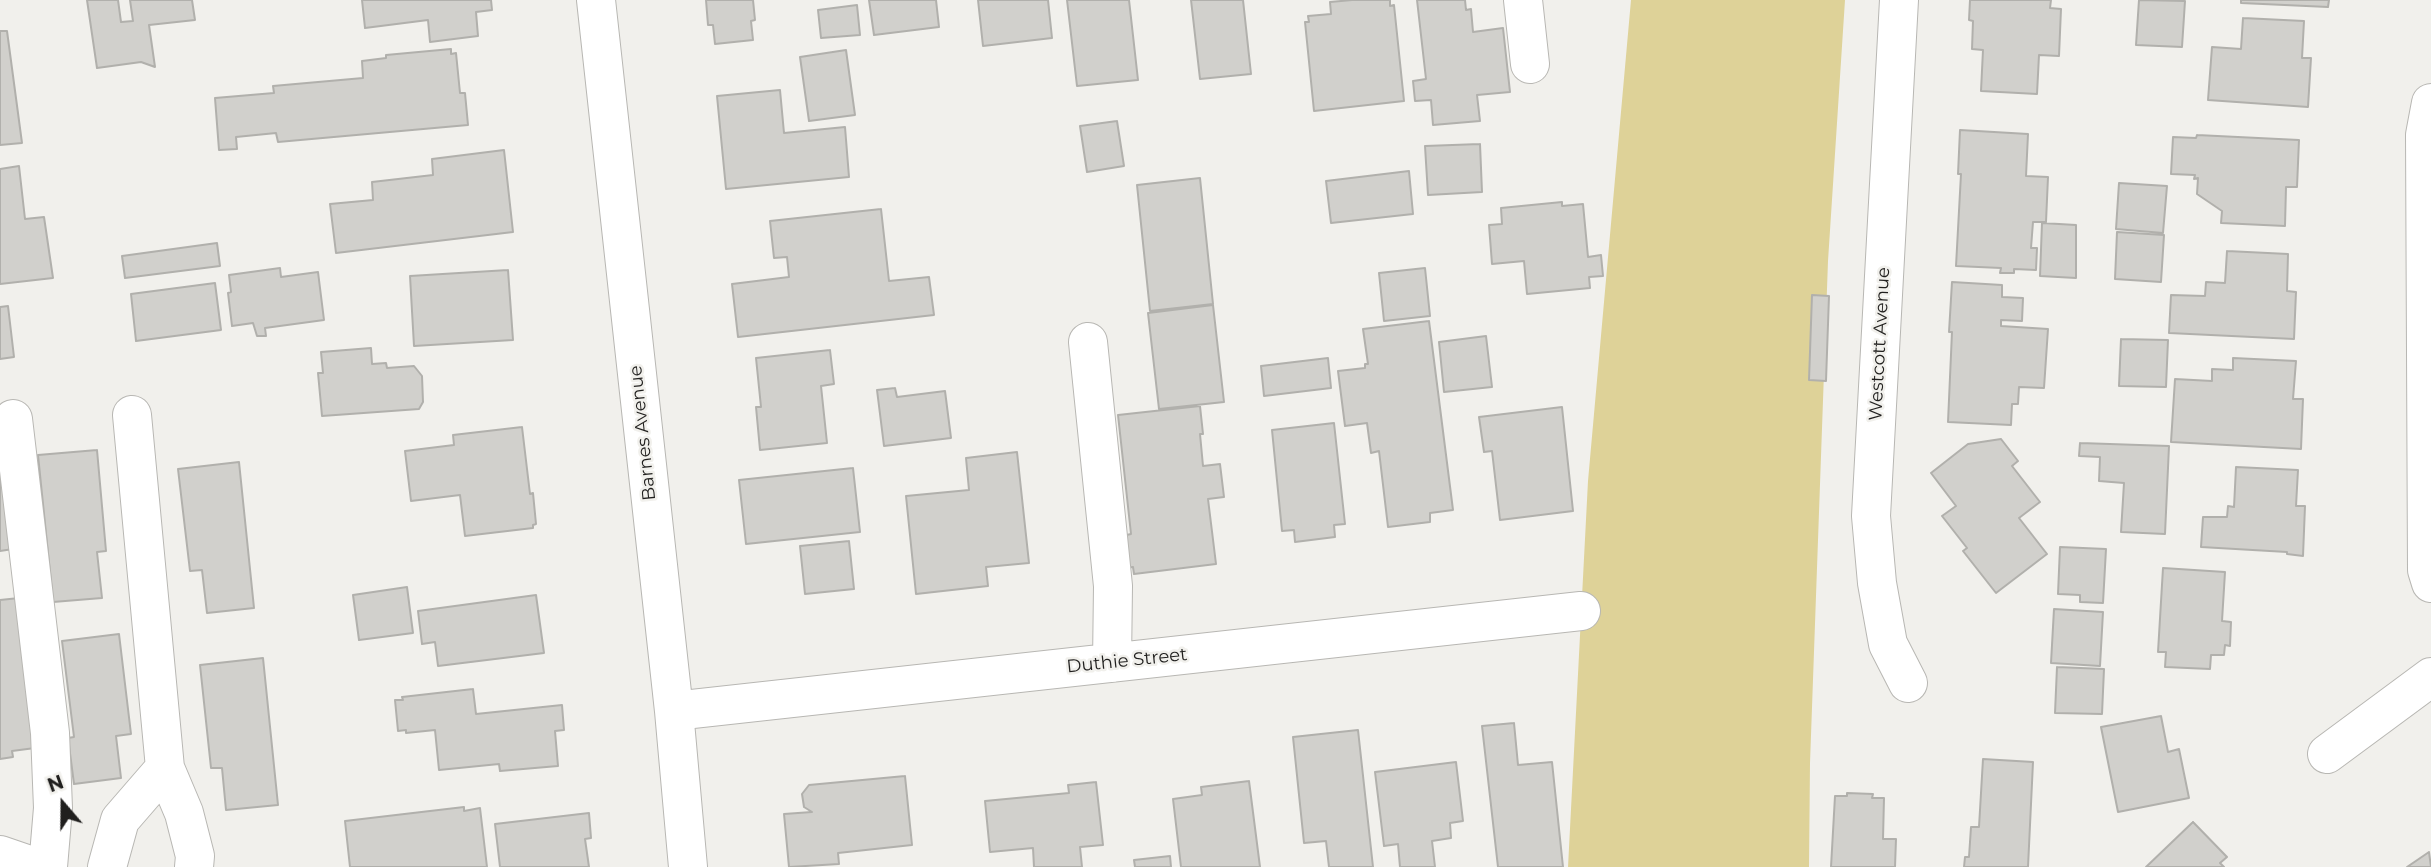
<!DOCTYPE html>
<style>
body{margin:0}
#map{position:relative;width:2431px;height:867px;overflow:hidden;background:#f1f0ec;font-family:Montserrat,sans-serif}
canvas{display:block}
.north{position:absolute;left:28px;top:769px;width:70px;height:70px;-webkit-text-stroke:5px #f1f0ec;paint-order:stroke;rotate:340deg;font-size:19px;font-weight:700;line-height:28px;text-align:center;color:#201f1e}
.north::after{content:'';display:block;margin:auto;width:24px;height:32px;background:#201f1e;clip-path:polygon(50% 0,100% 100%,50% 72%,0 100%)}
</style>
<div id="map">
<canvas width="2431" height="867"></canvas>
<div class="north">N</div>
</div>
<script>
const context = document.querySelector('canvas').getContext('2d');
context.lineJoin = 'round';
function fill(path, color) { context.fillStyle = color; context.fill(path, 'evenodd'); }
const toPath = rows => new Path2D(rows.map(r => 'M' + r).join(''));
function trace(path, color, width, dash) { context.strokeStyle = color; context.lineWidth = width; context.lineCap = dash ? 'butt' : 'round'; context.setLineDash(dash || []); context.stroke(path); }
function drawText(font, color, halo, rows, align = 'center') {
  context.font = font + ' Montserrat,sans-serif'; context.lineWidth = 5; context.setLineDash([]); context.textBaseline = 'middle'; context.strokeStyle = halo; context.fillStyle = color; for (const [text, x, y, turn = 0] of rows) {
    context.save(); context.translate(x, y); context.rotate((+turn || 0) * Math.PI / 180); context.textAlign = isNaN(turn) ? turn : align; if (halo) context.strokeText(text, 0, 0); context.fillText(text, 0, 0); context.restore();
  }
}
fill(toPath([
 [1631,0,1845,0,1828,261,1810,763,1809,867,1568,867,1588,481]
]), '#ded298');
const building = toPath([
 [87,0,118,0,121,22,133,21,130,0,192,0,195,20,149,25,155,67,141,62,97,68,87,0],
 [362,0,491,0,492,10,476,12,478,36,430,42,428,20,365,28,362,0],
 [706,0,753,0,755,20,751,21,753,40,715,44,713,25,708,25,706,0],
 [869,0,936,0,939,27,874,35,869,0],
 [978,0,1048,0,1052,38,983,46,978,0],
 [1067,0,1129,0,1138,80,1077,86,1067,0],
 [1191,0,1243,0,1251,74,1200,79,1191,0],
 [1352,0,1390,0,1390,6,1394,5,1404,101,1314,111,1305,22,1309,22,1308,16,1331,14,1330,2,1352,0],
 [1417,0,1465,0,1466,10,1471,9,1473,32,1503,28,1510,92,1477,95,1480,121,1433,125,1431,100,1415,101,1413,81,1426,79,1417,0],
 [1970,0,2051,0,2050,8,2061,9,2059,56,2039,55,2037,94,1981,91,1983,50,1972,49,1973,21,1969,20,1970,0],
 [2139,0,2185,1,2182,47,2136,45,2139,0],
 [2241,0,2329,0,2328,7,2241,3,2241,0],
 [857,5,860,35,821,38,818,10,857,5],
 [2243,18,2304,21,2302,58,2311,58,2308,107,2208,100,2212,47,2241,49,2243,18],
 [0,31,7,31,22,143,0,145,0,31],
 [451,49,451,54,456,53,460,93,465,93,468,125,278,142,276,133,236,137,237,149,219,150,215,98,274,93,273,86,363,78,362,61,386,58,386,55,451,49],
 [846,50,855,115,809,121,800,57,846,50],
 [780,90,784,133,845,127,849,177,726,189,717,96,780,90],
 [1117,121,1124,166,1087,172,1080,126,1117,121],
 [1960,130,2028,134,2026,176,2048,177,2046,222,2033,222,2031,248,2037,248,2036,270,2014,269,2014,273,2000,273,2001,268,1956,266,1961,174,1958,174,1960,130],
 [2197,135,2299,140,2297,187,2286,187,2285,226,2221,223,2222,211,2197,194,2198,178,2194,179,2195,175,2171,174,2173,137,2196,138,2197,135],
 [1480,144,1482,192,1428,195,1425,146,1480,144],
 [504,150,513,232,336,253,330,204,373,200,372,182,433,175,432,159,504,150],
 [19,166,25,219,44,217,53,278,0,284,0,169,19,166],
 [1409,171,1413,214,1331,223,1326,181,1409,171],
 [1200,178,1213,304,1150,311,1137,185,1200,178],
 [2119,183,2167,186,2163,233,2116,229,2119,183],
 [1562,202,1562,206,1583,204,1588,257,1601,255,1603,276,1589,277,1590,288,1527,294,1524,261,1492,264,1489,225,1502,224,1501,208,1562,202],
 [881,209,889,281,929,277,934,315,738,337,732,284,789,277,787,257,774,258,770,221,881,209],
 [2042,223,2076,225,2076,278,2040,276,2042,223],
 [2117,232,2164,235,2161,282,2115,279,2117,232],
 [217,243,220,266,125,278,122,256,217,243],
 [2227,251,2288,254,2287,291,2296,292,2294,339,2169,333,2171,295,2205,296,2206,282,2225,283,2227,251],
 [280,268,281,277,318,272,324,320,265,328,266,336,257,336,253,323,232,326,228,293,231,292,229,275,280,268],
 [1425,268,1430,316,1384,321,1379,273,1425,268],
 [508,270,513,340,414,346,410,276,508,270],
 [1952,282,2002,285,2002,297,2023,298,2022,321,2001,320,2001,326,2048,329,2044,388,2019,387,2018,404,2012,404,2011,425,1948,422,1952,332,1949,332,1952,282],
 [215,283,221,330,136,341,131,294,215,283],
 [1812,295,1829,296,1826,381,1809,380,1812,295],
 [1213,305,1224,402,1159,409,1148,313,1213,305],
 [8,306,14,357,0,359,0,307,8,306],
 [1429,321,1453,510,1430,513,1430,522,1388,527,1379,451,1371,453,1367,423,1345,426,1338,371,1365,368,1365,364,1368,364,1363,329,1429,321],
 [1486,336,1492,387,1444,392,1439,342,1486,336],
 [2121,339,2168,340,2166,387,2119,386,2121,339],
 [371,348,372,364,386,363,387,368,414,366,422,376,423,402,419,409,322,416,318,373,323,373,321,352,371,348],
 [830,350,834,384,821,386,827,443,760,450,756,407,761,407,756,358,830,350],
 [1328,358,1331,388,1264,396,1261,366,1328,358],
 [2233,358,2296,361,2293,399,2303,399,2301,449,2171,442,2175,379,2212,381,2212,369,2233,370,2233,358],
 [895,388,897,397,945,391,951,438,884,446,877,390,895,388],
 [1200,406,1203,434,1200,434,1203,466,1220,464,1224,497,1208,499,1216,564,1134,574,1133,567,1125,568,1122,536,1131,534,1118,415,1200,406],
 [1562,407,1573,511,1500,520,1492,451,1484,452,1479,417,1562,407],
 [1334,423,1345,524,1334,525,1335,537,1295,542,1294,530,1282,531,1272,430,1334,423],
 [522,427,530,494,533,493,536,524,533,525,533,528,465,536,460,495,411,501,405,451,454,445,453,435,522,427],
 [2001,439,2018,461,2012,466,2040,502,2019,518,2047,554,1996,593,1963,551,1967,548,1942,516,1956,506,1931,473,1968,444,2001,439],
 [0,440,13,549,0,551,0,440],
 [2080,443,2169,446,2165,534,2121,532,2124,483,2099,481,2100,457,2079,456,2080,443],
 [97,450,106,551,97,552,102,598,53,602,38,455,97,450],
 [1017,452,1029,563,986,567,988,586,916,594,906,496,969,490,966,458,1017,452],
 [239,462,254,608,207,613,202,570,190,571,178,469,239,462],
 [2236,467,2298,470,2296,506,2305,506,2303,556,2287,554,2287,552,2201,547,2203,517,2227,517,2228,506,2234,507,2236,467],
 [853,468,860,532,746,544,739,480,853,468],
 [849,541,854,589,805,594,800,546,849,541],
 [2060,547,2106,549,2103,603,2080,602,2080,595,2058,594,2060,547],
 [2163,568,2225,572,2222,621,2231,622,2230,646,2225,645,2224,655,2211,655,2210,669,2165,667,2166,652,2158,652,2163,568],
 [407,587,413,633,359,640,353,595,407,587],
 [536,595,544,653,438,666,435,642,422,644,418,611,536,595],
 [19,598,35,748,12,751,13,757,0,759,0,600,19,598],
 [2054,609,2103,612,2100,666,2051,663,2054,609],
 [119,634,131,734,116,736,121,778,74,784,68,738,74,737,62,641,119,634],
 [263,658,278,805,226,810,222,768,211,768,200,665,263,658],
 [2057,667,2104,669,2102,714,2055,713,2057,667],
 [473,689,476,714,562,705,564,730,555,731,558,766,500,771,499,764,439,770,435,730,406,733,406,730,398,731,395,700,403,700,402,697,473,689],
 [2161,716,2168,752,2179,749,2189,798,2118,812,2101,727,2161,716],
 [1514,723,1518,765,1552,762,1563,867,1498,867,1482,726,1514,723],
 [1358,730,1373,867,1329,867,1326,841,1304,843,1293,737,1358,730],
 [1983,759,2033,762,2028,867,1964,867,1965,857,1969,857,1971,827,1979,827,1983,759],
 [1456,762,1463,821,1450,823,1451,838,1432,841,1435,867,1400,867,1398,844,1384,846,1375,772,1456,762],
 [905,776,912,845,838,853,839,864,789,867,784,814,812,812,804,807,802,794,809,785,905,776],
 [1249,781,1260,867,1181,867,1173,799,1202,795,1201,787,1249,781],
 [1096,782,1103,845,1080,847,1082,867,1034,867,1033,848,990,852,985,801,1069,793,1068,785,1096,782],
 [1847,793,1873,794,1872,798,1884,798,1883,839,1896,839,1895,867,1831,867,1835,796,1847,796,1847,793],
 [464,807,464,811,480,808,487,867,350,867,345,821,464,807],
 [589,813,591,838,585,839,589,867,500,867,495,824,589,813],
 [2193,822,2227,857,2220,863,2224,867,2146,867,2193,822],
 [2429,852,2431,867,2407,867,2429,852],
 [1170,856,1171,867,1135,867,1134,860,1170,856]
]);
fill(building, '#d1d0cc');
trace(building, '#b1b0ac', 2);
const minor = toPath([
 [596,0,674,711,688,867],
 [1523,0,1530,64],
 [1899,0,1871,516,1877,583,1888,644,1908,683],
 [2431,103,2425,135,2427,570,2431,583],
 [1088,342,1113,586,1112,663],
 [132,415,165,768,184,813,195,856,194,867],
 [13,419,50,733,53,808,48,867],
 [674,711,1581,611],
 [2327,754,2431,677],
 [0,855,35,867],
 [107,867,120,820,165,768]
]);
trace(minor, '#b8b7b3', 40);
trace(minor, '#fff', 38);
drawText('18px', '#201f1e', '#f1f0ec', [
 ["Westcott Avenue",1880,344,-87],
 ["Barnes Avenue",643,433,-96],
 ["Duthie Street",1127,661,-6]
]);
</script>
